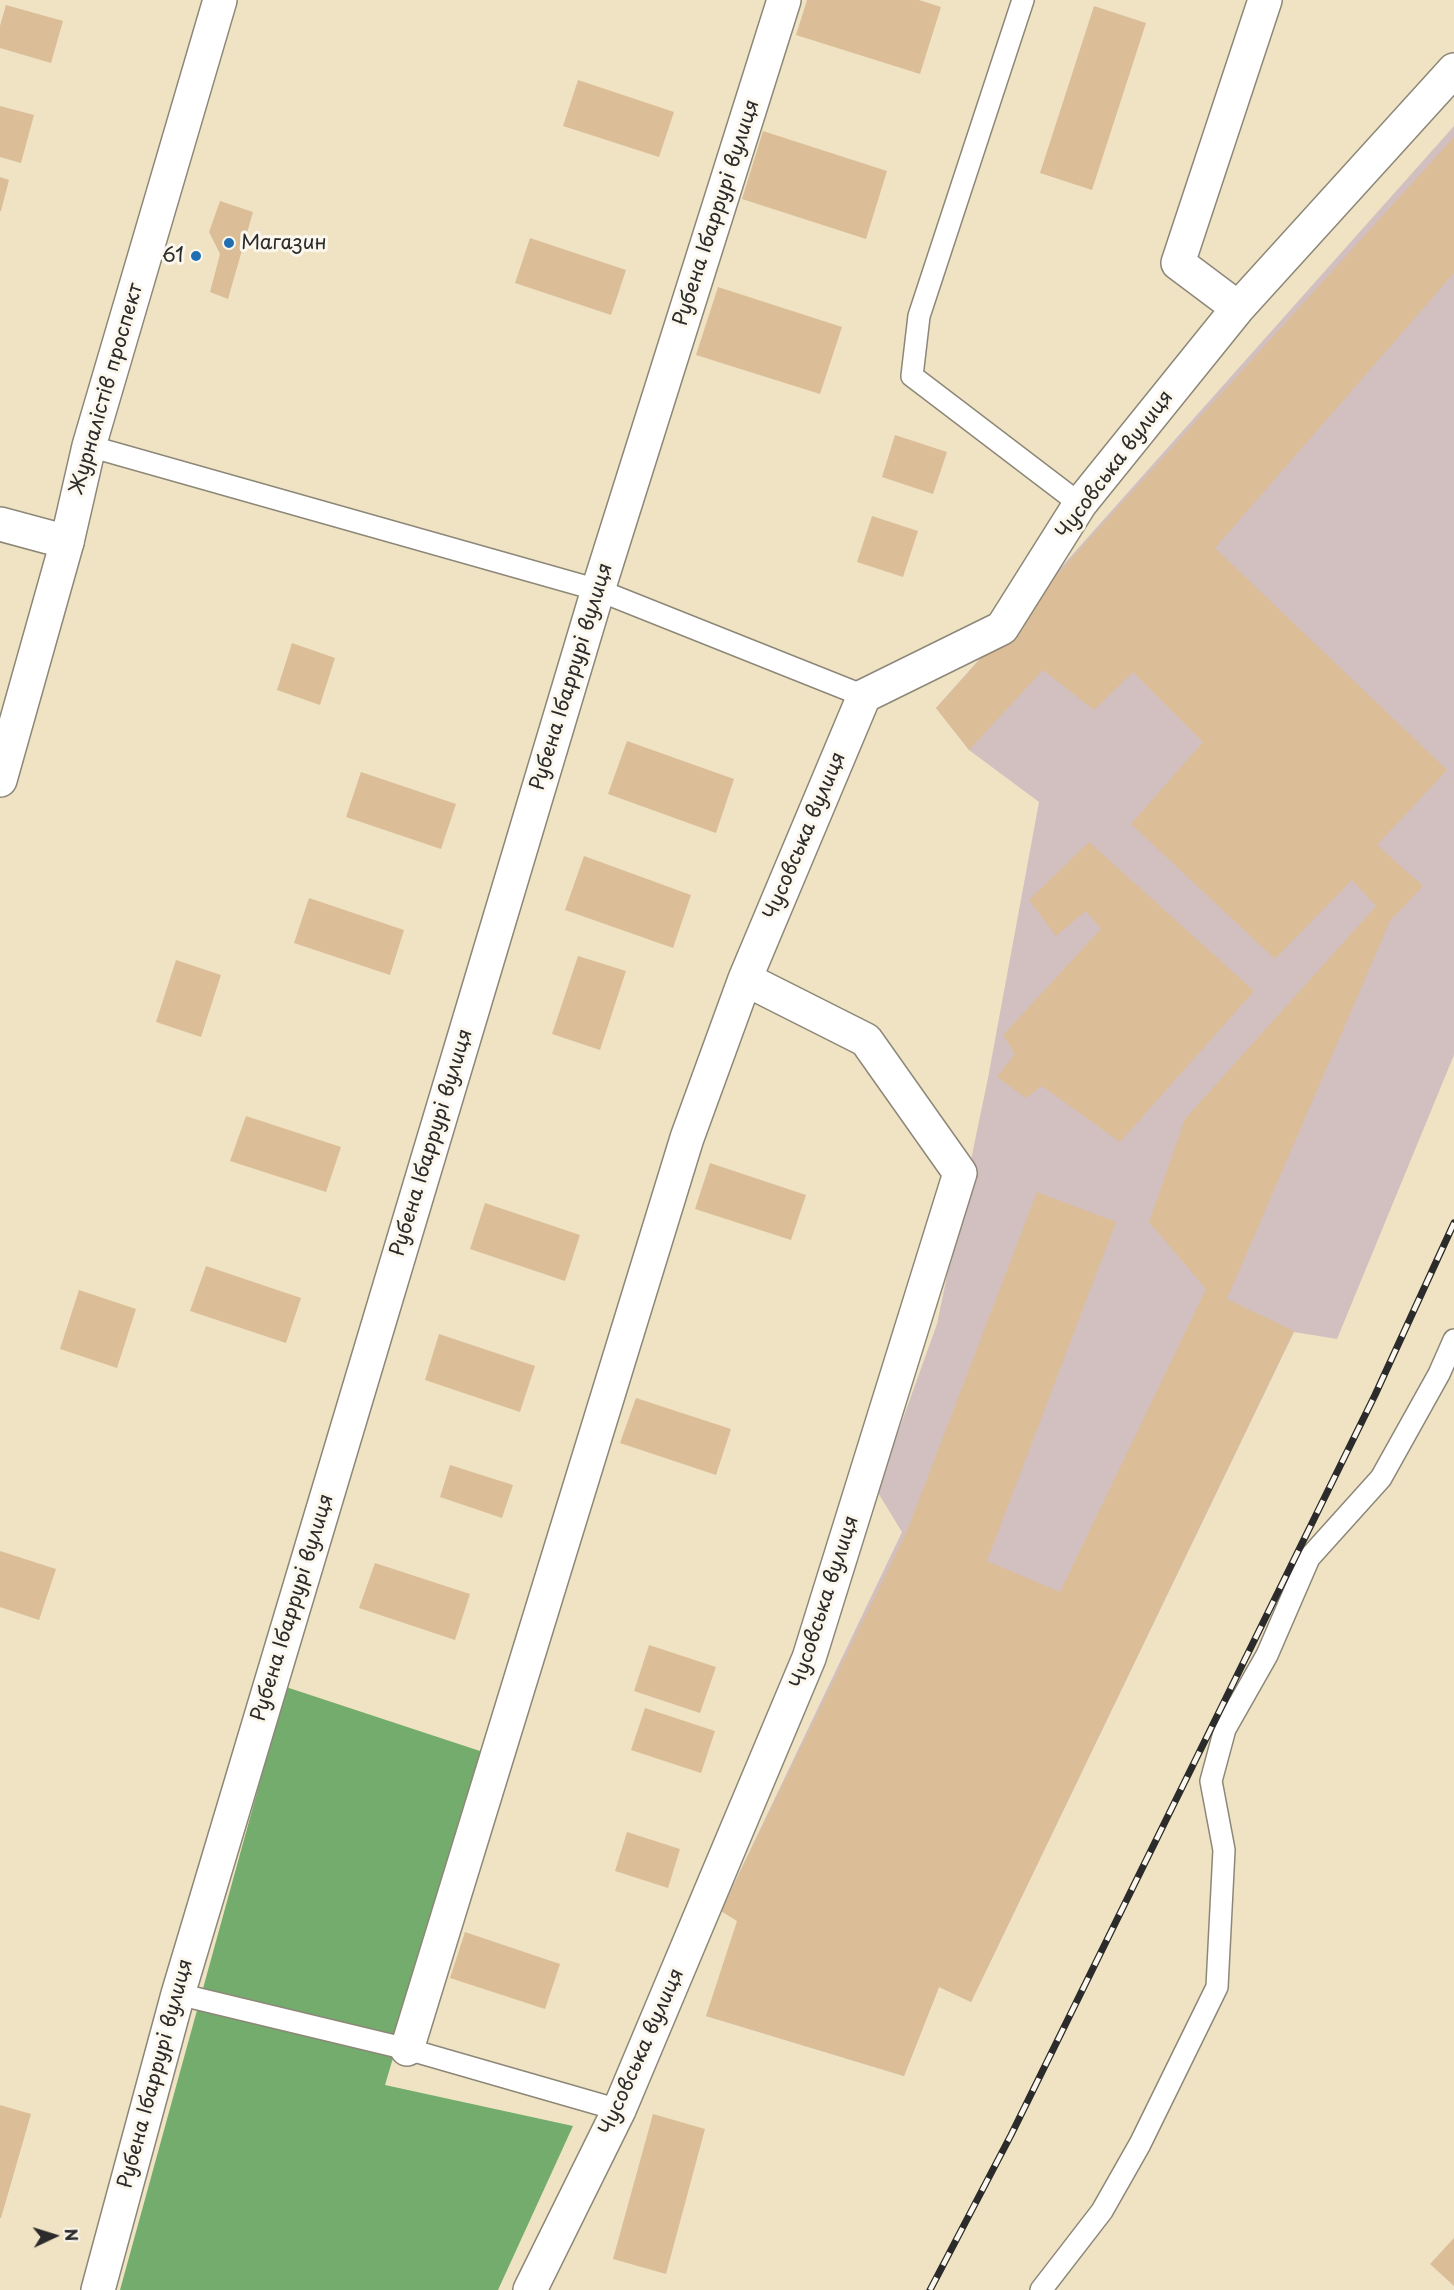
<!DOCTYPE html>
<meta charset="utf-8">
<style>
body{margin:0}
#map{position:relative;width:1454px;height:2290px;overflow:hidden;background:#efe3c4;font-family:"Playpen Sans",sans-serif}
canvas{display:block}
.north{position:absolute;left:24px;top:2206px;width:60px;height:60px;-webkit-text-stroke:4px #fbf7ec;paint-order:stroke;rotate:86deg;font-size:16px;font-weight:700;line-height:24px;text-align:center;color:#2b2b2b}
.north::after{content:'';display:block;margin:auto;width:21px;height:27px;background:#2b2b2b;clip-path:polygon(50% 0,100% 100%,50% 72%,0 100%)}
</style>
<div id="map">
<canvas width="1454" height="2290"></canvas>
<div class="north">N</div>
</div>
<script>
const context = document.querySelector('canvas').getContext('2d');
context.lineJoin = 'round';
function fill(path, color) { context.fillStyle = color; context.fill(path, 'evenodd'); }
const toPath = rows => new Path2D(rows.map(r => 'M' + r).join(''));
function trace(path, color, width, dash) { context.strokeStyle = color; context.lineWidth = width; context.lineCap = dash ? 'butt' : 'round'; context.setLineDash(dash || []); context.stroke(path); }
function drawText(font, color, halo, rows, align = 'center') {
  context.font = font + ' "Playpen Sans",sans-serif'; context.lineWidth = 6; context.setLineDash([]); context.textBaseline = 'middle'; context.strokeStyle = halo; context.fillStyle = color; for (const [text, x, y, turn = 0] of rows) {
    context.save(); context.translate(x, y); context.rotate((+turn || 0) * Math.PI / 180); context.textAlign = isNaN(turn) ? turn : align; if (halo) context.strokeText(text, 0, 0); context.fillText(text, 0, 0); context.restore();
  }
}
fill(toPath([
 [1454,126,1454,1055,1337,1339,1294,1332,971,2002,939,1987,904,2076,706,2016,743,1924,721,1911,902,1532,877,1491,937,1324,988,1078,1039,802,969,750,936,708]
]), '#d2bfbf');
fill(toPath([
 [286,1687,483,1752,385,2085,573,2126,498,2290,120,2290]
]), '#73ac6c');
fill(toPath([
 [807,0,919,0,941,7,920,74,796,35],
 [6,5,63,21,51,63,0,48,0,26],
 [1094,6,1146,23,1092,190,1040,173],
 [578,80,674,112,659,157,563,126],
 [0,106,34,115,21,163,0,157],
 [763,131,887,171,866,239,742,199],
 [1454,137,1454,273,1215,548,1447,770,1377,845,1423,886,1390,921,1227,1299,1294,1331,971,2002,939,1987,904,2076,706,2016,737,1921,721,1911,907,1531,1037,1192,1116,1222,987,1561,1060,1592,1206,1289,1149,1222,1185,1119,1376,906,1352,880,1275,959,1131,824,1203,742,1133,672,1094,710,1043,670,969,750,936,708],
 [0,177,9,180,1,211,0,211],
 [220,201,253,212,228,299,210,292,220,254,209,232],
 [530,238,626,270,611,315,515,283],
 [718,287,842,327,820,394,696,355],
 [895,435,947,452,933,494,882,477],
 [872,516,918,531,903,577,857,562],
 [292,643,335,658,320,705,277,690],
 [627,741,734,779,716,833,608,794],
 [361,772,456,804,441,849,346,817],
 [1089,842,1254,991,1120,1142,1042,1086,1026,1098,997,1077,1015,1054,1003,1035,1101,929,1086,911,1056,936,1029,900],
 [584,856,691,895,673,948,565,910],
 [309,898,404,930,390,975,294,943],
 [578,956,626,971,600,1050,552,1034],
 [176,960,221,975,201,1037,156,1022],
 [246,1116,341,1147,326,1192,230,1161],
 [710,1163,806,1195,791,1240,695,1209],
 [485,1203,580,1235,565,1281,470,1249],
 [206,1266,301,1298,286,1343,190,1311],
 [79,1290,136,1309,117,1368,60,1349],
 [439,1334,535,1366,520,1412,425,1380],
 [636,1398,731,1429,716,1475,620,1443],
 [450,1465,513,1485,502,1518,440,1497],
 [0,1551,56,1569,39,1620,0,1607],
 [375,1563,470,1594,455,1640,359,1608],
 [649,1645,716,1667,700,1713,634,1691],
 [645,1708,715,1731,701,1773,631,1750],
 [627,1832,680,1849,668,1888,615,1871],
 [465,1932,560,1964,545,2009,450,1978],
 [0,2105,31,2114,1,2218,0,2218],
 [653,2114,705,2129,666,2274,613,2259],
 [1454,2238,1454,2286,1430,2264]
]), '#dbbe98');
const service = toPath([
 [1023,0,919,316,912,376,1080,504],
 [89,446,598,590,864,696],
 [178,1994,407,2049,619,2110],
 [1041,2290,1102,2211,1140,2144,1217,1987,1224,1850,1211,1781,1225,1729,1267,1655,1309,1558,1381,1478,1439,1374,1454,1340]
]);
const minor = toPath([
 [1238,308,1454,70],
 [0,524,67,542],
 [407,2049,687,1138,745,979,864,696,1002,628,1080,504,1238,308,1178,263,1265,0],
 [98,2290,178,1994,598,590,784,0],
 [530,2290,619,2110,809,1658,960,1173,866,1040,745,979]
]);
const secondary = toPath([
 [0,780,67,542,89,446,220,0]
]);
trace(service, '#8d8778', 24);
trace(minor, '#8d8778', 36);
trace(secondary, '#8d8778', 36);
trace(service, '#fff', 21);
trace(minor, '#fff', 33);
trace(secondary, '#fff', 33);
const rail = toPath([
 [930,2290,1011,2135,1375,1395,1454,1223]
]);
trace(rail, '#2b2b2b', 7);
trace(rail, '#fbf7ec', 4.5, [14]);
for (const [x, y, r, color] of [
 [229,243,6,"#1f6fb2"],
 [196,256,6,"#1f6fb2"]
]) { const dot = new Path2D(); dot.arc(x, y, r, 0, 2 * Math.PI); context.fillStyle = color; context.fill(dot); trace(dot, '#fbf7ec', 2); }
drawText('20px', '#2b2b2b', '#fbf7ec', [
 ["Рубена Ібаррурі вулиця",717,213,-72],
 ["Журналістів проспект",107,389,-74],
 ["Чусовська вулиця",1115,465,-53],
 ["Рубена Ібаррурі вулиця",572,677,-73],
 ["Чусовська вулиця",805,836,-67],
 ["Рубена Ібаррурі вулиця",432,1143,-73],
 ["Чусовська вулиця",825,1602,-72],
 ["Рубена Ібаррурі вулиця",293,1608,-73],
 ["Чусовська вулиця",642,2052,-66],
 ["Рубена Ібаррурі вулиця",156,2074,-75]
]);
drawText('20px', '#2b2b2b', '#fbf7ec', [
 ["Магазин",241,243],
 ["61",184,256,"right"]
], 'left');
</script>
